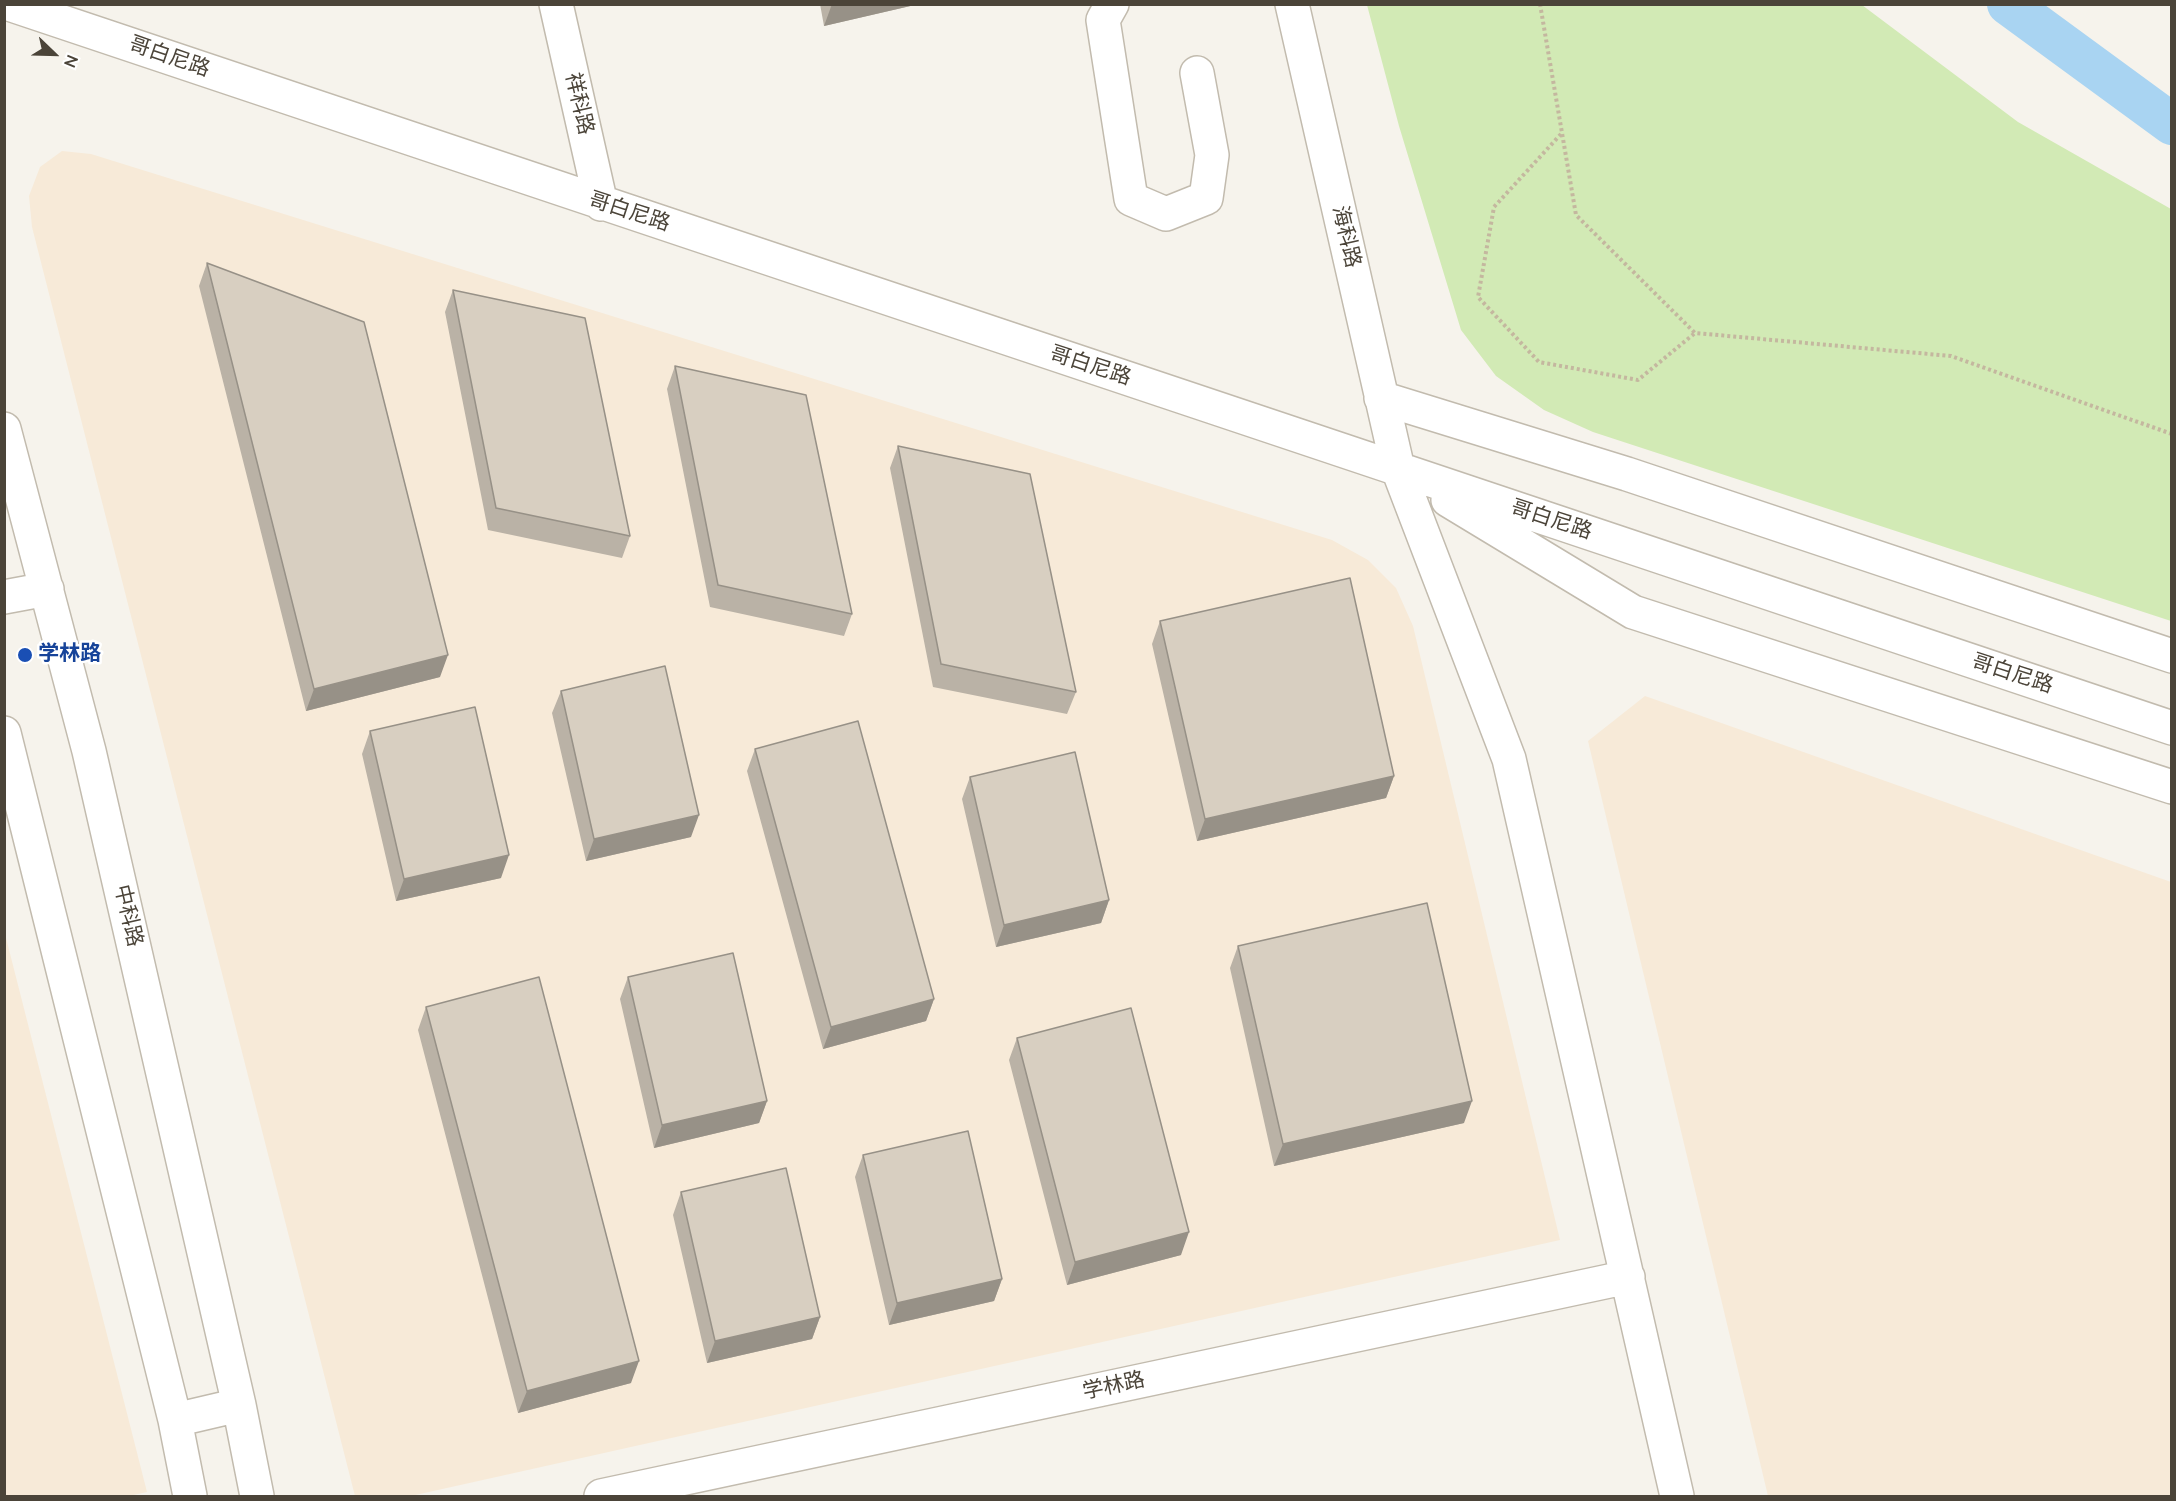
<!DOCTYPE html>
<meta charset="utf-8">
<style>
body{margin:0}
#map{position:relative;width:2176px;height:1501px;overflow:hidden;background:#f6f3ec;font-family:"Nunito Sans",sans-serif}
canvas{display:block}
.frame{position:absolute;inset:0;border:6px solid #4b4439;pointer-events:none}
.north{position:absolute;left:24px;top:24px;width:60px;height:60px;-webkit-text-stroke:4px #fff;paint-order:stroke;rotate:113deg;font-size:16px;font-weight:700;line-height:24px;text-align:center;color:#4b4439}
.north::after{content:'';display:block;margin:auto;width:21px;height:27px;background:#4b4439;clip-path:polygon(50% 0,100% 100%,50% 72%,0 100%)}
</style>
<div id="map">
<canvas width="2176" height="1501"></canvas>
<div class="frame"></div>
<div class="north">N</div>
</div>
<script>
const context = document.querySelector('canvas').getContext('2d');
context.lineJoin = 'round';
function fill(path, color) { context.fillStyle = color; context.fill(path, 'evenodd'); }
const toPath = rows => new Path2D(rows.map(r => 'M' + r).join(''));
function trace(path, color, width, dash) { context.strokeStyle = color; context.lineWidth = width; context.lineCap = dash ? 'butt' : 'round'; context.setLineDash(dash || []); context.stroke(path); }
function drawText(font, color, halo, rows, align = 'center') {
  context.font = font + ' "Nunito Sans","Noto Sans SC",sans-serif'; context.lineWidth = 5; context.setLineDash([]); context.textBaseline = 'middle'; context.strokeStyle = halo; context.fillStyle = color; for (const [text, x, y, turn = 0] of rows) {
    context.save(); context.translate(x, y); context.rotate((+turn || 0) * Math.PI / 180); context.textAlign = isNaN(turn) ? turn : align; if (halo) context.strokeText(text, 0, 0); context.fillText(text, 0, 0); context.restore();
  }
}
fill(toPath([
 [62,151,91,154,1332,540,1368,560,1396,588,1413,626,1560,1240,411,1496,355,1496,32,227,29,196,40,167],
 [1645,696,2171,882,2171,1496,1768,1496,1588,741],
 [4,930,147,1492,129,1496,5,1496]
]), '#f7ead8');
fill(toPath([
 [1367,5,1862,5,2018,122,2171,209,2171,621,1593,432,1544,410,1496,376,1461,330,1399,126]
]), '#d2eab5');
trace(toPath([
 [2008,4,2172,124]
]), '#a9d4f2', 42);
const minor = toPath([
 [9,4,2172,728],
 [556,4,601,204],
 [1112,4,1103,20,1131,199,1166,214,1206,198,1212,155,1197,73],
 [1292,4,1398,469,1509,759,1677,1496],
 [1381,398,1627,474,2172,656],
 [4,429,89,751,239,1405,175,1420,4,733],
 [1448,500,1633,612,2172,787],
 [4,597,47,589],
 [239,1405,257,1496],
 [175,1420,190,1496],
 [601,1496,1628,1277]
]);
trace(minor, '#c2bbae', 36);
trace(toPath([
 [1540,4,1576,215,1695,333,1951,356,2172,434],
 [1561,134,1494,207,1478,297,1539,362,1638,380,1695,333]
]), '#c4b79f', 4, [3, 3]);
trace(minor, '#fff', 33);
fill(toPath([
 [820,4,919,4,824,26],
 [207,263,440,677,306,711,199,286],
 [453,290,630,536,622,558,488,530,445,312],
 [675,366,852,614,844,636,710,607,667,389],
 [898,446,1076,692,1067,714,933,687,890,468],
 [1160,621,1394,776,1386,798,1197,841,1152,644],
 [561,691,691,837,586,861,552,713],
 [370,731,501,878,396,901,362,754],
 [755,749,934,999,926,1021,823,1049,747,771],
 [970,777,1109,900,1101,923,996,947,962,799],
 [1238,946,1464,1123,1274,1166,1230,968],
 [628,977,767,1101,759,1123,654,1148,620,999],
 [426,1007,631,1383,518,1413,418,1030],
 [1017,1038,1181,1255,1067,1285,1009,1060],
 [863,1155,1002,1279,994,1301,889,1325,855,1177],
 [681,1192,820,1317,812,1339,707,1363,673,1215]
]), '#bab2a6');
fill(toPath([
 [832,4,919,4,824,26],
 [448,655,440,677,306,711,314,689],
 [1394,776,1386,798,1197,841,1205,819],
 [699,815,691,837,586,861,594,839],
 [509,855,501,878,396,901,404,879],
 [1109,900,1101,923,996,947,1004,925],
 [934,999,926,1021,823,1049,831,1027],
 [767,1101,759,1123,654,1148,662,1125],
 [1472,1101,1464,1123,1274,1166,1283,1144],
 [1189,1232,1181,1255,1067,1285,1075,1262],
 [1002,1279,994,1301,889,1325,897,1303],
 [820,1317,812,1339,707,1363,715,1341],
 [639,1361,631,1383,518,1413,527,1391]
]), '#979187');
const building = toPath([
 [207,263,364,322,448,655,314,689,207,263],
 [453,290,585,318,630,536,496,508,453,290],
 [675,366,806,395,852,614,718,585,675,366],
 [898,446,1030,474,1076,692,941,664,898,446],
 [1350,578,1394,776,1205,819,1160,621,1350,578],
 [665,666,699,815,594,839,561,691,665,666],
 [475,707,509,855,404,879,370,731,475,707],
 [858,721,934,999,831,1027,755,749,858,721],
 [1075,752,1109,900,1004,925,970,777,1075,752],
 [1427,903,1472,1101,1283,1144,1238,946,1427,903],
 [733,953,767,1101,662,1125,628,977,733,953],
 [539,977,639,1361,527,1391,426,1007,539,977],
 [1131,1008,1189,1232,1075,1262,1017,1038,1131,1008],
 [968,1131,1002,1279,897,1303,863,1155,968,1131],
 [786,1168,820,1317,715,1341,681,1192,786,1168]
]);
fill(building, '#d8cfc1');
trace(building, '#979187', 1.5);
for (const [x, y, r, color] of [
 [25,655,8,"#1a4fb4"]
]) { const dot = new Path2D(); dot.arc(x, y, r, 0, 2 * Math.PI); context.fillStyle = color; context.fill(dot); trace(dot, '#fff', 2); }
drawText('21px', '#4b4439', '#fff', [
 ["哥白尼路",169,58,19],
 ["祥科路",578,104,77],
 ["哥白尼路",629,213,18],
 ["海科路",1345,237,77],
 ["哥白尼路",1090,367,18],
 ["哥白尼路",1551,521,18],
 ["哥白尼路",2012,675,18],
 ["中科路",127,916,77],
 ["学林路",1114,1387,-12]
]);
drawText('bold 21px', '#164399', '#fff', [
 ["学林路",38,655]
], 'left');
</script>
